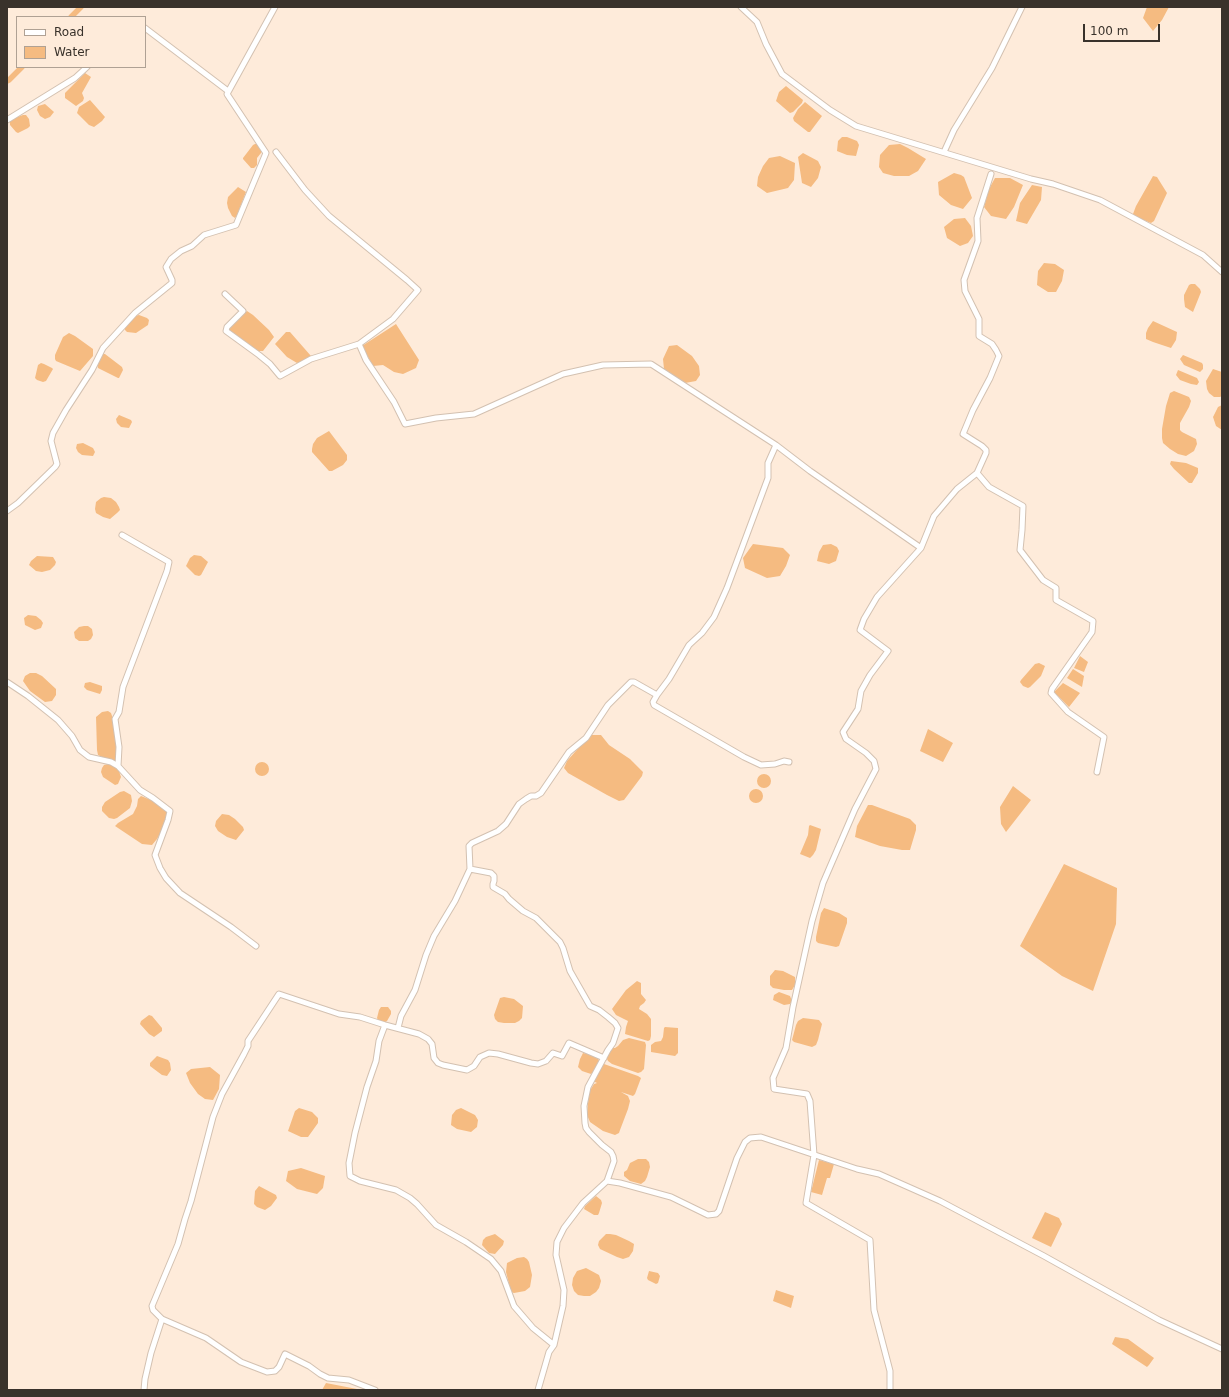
<!DOCTYPE html>
<style>
body{margin:0}
#map{position:relative;width:1229px;height:1397px;overflow:hidden;background:#feebda;font-family:"DejaVu Sans",sans-serif}
canvas{display:block}
.frame{position:absolute;inset:0;border:8px solid #39322b;pointer-events:none}
.legend{position:absolute;left:16px;top:16px;width:130px;height:52px;box-sizing:border-box;background:#feebda;border:1px solid #afa194;margin:0;padding:5px 7px;list-style:none;font-size:12px;color:#39322b}
.legend li{display:flex;align-items:center;gap:8px;height:20px}
.legend b{width:20px;border:1px solid #afa194}
.scale{position:absolute;left:1083px;top:24px;width:77px;height:18px;box-sizing:border-box;border:2px solid #39322b;border-top:0;padding-left:5px;font-size:12px;line-height:14px;white-space:nowrap;color:#39322b;-webkit-text-stroke:3px #feebda;paint-order:stroke}
</style>
<div id="map">
<canvas width="1229" height="1397"></canvas>
<div class="frame"></div>
<ul class="legend">
<li><b style="height:5px;background:#fff"></b>Road</li>
<li><b style="height:11px;background:#f5bb81"></b>Water</li>
</ul>
<div class="scale">100 m</div>
</div>
<script>
const context = document.querySelector('canvas').getContext('2d');
context.lineJoin = 'round';
function fill(path, color) { context.fillStyle = color; context.fill(path, 'evenodd'); }
const toPath = rows => new Path2D(rows.map(r => 'M' + r).join(''));
function trace(path, color, width, dash) { context.strokeStyle = color; context.lineWidth = width; context.lineCap = dash ? 'butt' : 'round'; context.setLineDash(dash || []); context.stroke(path); }
fill(toPath([
 [1147,7,1169,7,1162,20,1153,31,1143,18],
 [85,73,91,77,82,93,84,98,83,101,76,106,65,98,65,93],
 [786,86,803,100,802,103,793,112,790,113,776,101,779,92],
 [90,100,105,117,102,121,94,127,89,125,77,113,79,107],
 [805,102,822,116,810,132,808,132,794,121,793,118,798,109],
 [45,104,54,112,50,117,45,119,40,116,37,110,38,106],
 [23,115,26,115,29,119,30,126,28,128,18,133,16,132,10,125,10,122,12,119],
 [842,137,847,137,857,141,859,145,856,156,847,155,837,151,838,141],
 [255,144,258,144,262,150,261,153,257,158,257,165,254,168,251,168,243,159,243,158,253,145],
 [900,144,908,148,926,159,918,171,909,176,894,176,883,173,879,167,880,155,889,145],
 [803,153,818,161,821,167,818,178,811,187,802,183,798,157],
 [780,156,795,163,794,180,788,188,767,193,757,186,758,177,763,166,769,158],
 [954,173,961,175,964,177,972,198,963,209,951,205,939,195,938,182],
 [1153,176,1157,177,1167,193,1154,221,1151,223,1136,217,1133,214,1136,206],
 [995,178,1010,178,1023,185,1014,207,1006,219,991,216,984,207,989,189],
 [1032,185,1042,187,1041,200,1027,224,1016,221,1020,203],
 [238,187,246,192,237,215,235,218,232,216,228,208,227,203,228,197],
 [965,218,971,226,973,236,968,243,960,246,947,238,944,227,954,219],
 [1044,263,1055,264,1064,270,1062,281,1056,292,1048,292,1037,285,1038,271],
 [1191,284,1195,284,1200,289,1201,292,1193,312,1185,307,1184,299,1184,295,1189,285],
 [247,311,253,315,269,330,274,337,263,351,258,351,228,329],
 [139,315,147,318,149,320,148,325,136,333,127,332,125,330,125,325,135,316],
 [1153,321,1177,332,1176,340,1171,348,1153,342,1146,339,1146,333,1148,328],
 [396,324,419,360,416,368,403,374,394,372,383,365,373,366,362,346],
 [286,332,290,332,311,356,304,361,297,363,287,357,275,344],
 [69,333,75,336,93,349,93,356,80,371,56,361,55,359,55,355,63,337],
 [677,345,692,356,699,366,700,375,696,381,685,383,664,369,663,359,669,346],
 [103,354,105,354,122,367,123,370,119,378,118,378,98,368,97,364,101,356],
 [1183,355,1202,363,1203,365,1203,369,1200,372,1184,365,1180,359],
 [41,363,44,364,52,368,53,369,46,381,43,382,37,380,35,378,38,365],
 [1213,369,1222,372,1222,396,1220,397,1214,397,1209,393,1207,389,1206,381],
 [1178,370,1197,378,1199,382,1197,385,1191,384,1180,380,1176,375],
 [1174,391,1189,397,1191,401,1189,407,1180,423,1180,430,1182,432,1196,439,1197,444,1194,451,1186,456,1178,454,1170,449,1163,443,1162,438,1162,429,1166,406,1170,393],
 [1222,405,1222,430,1216,426,1213,417,1218,407],
 [119,415,131,420,132,422,129,428,121,427,117,423,116,419],
 [329,431,347,455,347,460,343,465,332,471,329,471,312,452,312,449,313,444,317,438],
 [83,443,93,448,95,452,93,456,82,455,78,452,76,448,77,444],
 [1171,461,1186,463,1198,468,1198,473,1192,483,1189,483,1174,469,1170,464],
 [104,497,111,498,116,502,119,507,120,510,117,513,110,519,103,517,96,513,95,509,96,502,101,498],
 [753,544,783,548,790,555,786,566,780,576,767,578,745,568,743,558],
 [831,544,837,547,839,551,836,561,829,564,817,561,819,552,823,545],
 [194,555,201,556,208,562,201,575,199,576,195,575,186,566,190,558],
 [37,556,53,557,56,562,55,565,50,570,42,572,36,571,29,565,31,561],
 [28,615,36,616,41,620,43,623,41,628,35,630,25,625,24,618],
 [84,626,88,626,92,629,93,635,91,639,88,641,79,641,75,638,74,632,79,627],
 [1080,656,1088,662,1084,672,1074,668],
 [1039,663,1045,666,1041,676,1030,687,1028,688,1023,686,1020,682,1021,680,1035,664],
 [1073,669,1084,676,1082,687,1067,678],
 [30,673,36,673,42,676,56,689,56,695,52,701,45,702,30,691,23,681,25,676],
 [90,682,102,686,102,690,100,694,87,690,84,687,85,683],
 [1063,683,1080,693,1069,707,1054,692],
 [108,711,111,713,113,719,116,741,116,761,108,760,98,755,97,750,96,717,102,712],
 [928,729,953,743,943,762,920,751],
 [590,735,601,735,609,745,630,759,643,772,642,776,624,800,619,801,607,795,568,773,564,768,567,761],
 '255 769a7 7 0 1 1 14 0a7 7 0 1 1-14 0Z',
 [109,764,115,766,119,771,121,777,118,784,115,785,103,777,101,772,102,768,104,765],
 '757 781a7 7 0 1 1 14 0a7 7 0 1 1-14 0Z',
 [1013,786,1031,800,1006,832,1001,824,1000,807],
 '749 796a7 7 0 1 1 14 0a7 7 0 1 1-14 0Z',
 [124,791,131,795,132,801,130,808,117,818,114,819,109,818,102,811,102,807,105,802,120,792],
 [141,796,156,802,168,811,161,832,157,839,152,845,142,844,115,826,118,823,133,814,137,806,138,799],
 [868,805,872,805,910,819,916,825,916,830,910,850,902,850,880,846,855,837,857,826],
 [222,814,229,815,235,819,243,827,244,830,236,840,227,837,218,831,215,826,216,821],
 [810,825,821,829,816,850,813,855,810,858,800,854,808,835,809,826],
 [1064,864,1117,888,1116,924,1093,991,1062,976,1020,946],
 [824,908,839,913,847,918,847,923,839,946,836,947,818,943,816,941,816,937,821,913],
 [775,970,783,971,795,977,795,985,792,990,784,990,773,988,770,985,770,976],
 [637,981,641,983,641,994,646,1000,644,1003,640,1006,639,1009,647,1014,651,1019,651,1036,650,1040,648,1041,625,1034,626,1027,628,1021,616,1015,612,1009,626,990],
 [779,992,790,996,792,1001,790,1004,784,1005,773,1000,774,995],
 [504,997,514,999,523,1006,522,1018,519,1021,515,1023,504,1023,498,1022,495,1019,494,1015,500,998],
 [381,1007,388,1007,391,1011,391,1014,387,1021,384,1023,379,1022,377,1018,379,1010],
 [149,1015,152,1016,162,1028,162,1031,154,1037,149,1034,140,1024,141,1021],
 [803,1018,819,1020,822,1024,818,1040,816,1045,812,1047,794,1042,792,1040,796,1025,798,1021],
 [665,1027,678,1028,678,1053,675,1056,651,1052,651,1045,655,1042,661,1041,663,1037,664,1028],
 [629,1038,645,1042,646,1045,644,1069,641,1072,638,1073,612,1064,608,1061,606,1057,612,1048,615,1048,618,1046,623,1040],
 [583,1053,593,1055,599,1060,593,1072,591,1074,582,1071,578,1067,580,1059],
 [157,1056,168,1060,170,1063,171,1070,167,1076,162,1075,150,1066,150,1063],
 [604,1064,638,1076,641,1078,635,1094,633,1096,621,1092,628,1096,630,1101,628,1109,620,1130,619,1133,615,1135,603,1131,590,1122,587,1115,589,1092,594,1084,597,1083,595,1082,595,1078,601,1066],
 [210,1067,220,1075,219,1089,213,1100,205,1099,198,1094,190,1083,186,1073,191,1069],
 [299,1108,312,1112,318,1118,318,1123,308,1137,301,1137,288,1131,295,1111],
 [461,1108,475,1115,478,1120,477,1127,471,1132,457,1129,451,1125,452,1115,456,1110],
 [638,1159,646,1159,649,1162,650,1167,647,1177,645,1181,641,1184,630,1181,624,1176,624,1172,627,1170,630,1163],
 [819,1160,834,1164,830,1178,827,1178,822,1195,811,1192],
 [301,1168,325,1176,323,1188,317,1194,297,1189,286,1181,288,1171],
 [259,1186,276,1195,277,1198,271,1206,265,1210,257,1207,254,1204,255,1191],
 [596,1196,601,1200,602,1203,599,1213,598,1215,594,1215,584,1209,585,1206],
 [1045,1212,1059,1218,1062,1224,1051,1247,1032,1238],
 [495,1234,504,1241,503,1245,495,1254,489,1253,482,1245,483,1240,486,1237],
 [606,1234,610,1234,616,1235,629,1241,634,1244,633,1251,629,1257,623,1259,617,1257,600,1249,598,1245,599,1241],
 [524,1257,527,1259,529,1262,532,1275,530,1287,525,1291,514,1293,511,1292,506,1272,507,1263,517,1258],
 [586,1268,599,1275,601,1281,599,1288,596,1292,590,1296,584,1296,578,1295,574,1291,572,1285,573,1278,577,1271],
 [649,1271,658,1273,660,1276,658,1283,656,1284,648,1280,647,1278],
 [776,1290,794,1296,791,1308,773,1301],
 [1115,1337,1128,1339,1154,1358,1149,1365,1147,1367,1112,1344],
 [326,1383,362,1390,322,1390]
]), '#f5bb81');
trace(toPath([
 [71,17,81,7],
 [7,81,9,80,22,67]
]), '#f5bb81', 5.5);
const minor = toPath([
 [741,7,757,22,766,44,782,74,830,110,856,126,1031,179,1053,184,1100,200,1203,255,1222,272],
 [145,28,228,91],
 [7,120,75,78,87,67],
 [276,152,305,190,329,216,407,280,418,290,393,319,359,344,366,360,394,402,405,424,436,418,474,414,563,374,603,365,651,364,776,445],
 [944,152,954,130,992,68,1022,7],
 [225,294,243,311,227,327,226,331,259,355,270,364,280,376,311,359,359,344],
 [977,473,989,487,1023,506,1022,530,1020,550,1043,580,1056,588,1056,600,1093,621,1092,632,1052,689,1051,693,1068,712,1104,737,1097,772],
 [7,511,18,503,55,467,57,464,51,441,53,433,66,410,92,370,103,348,135,313,172,283,172,280,166,267,171,259,181,251,192,246,204,235,236,225,266,153,227,94,275,7],
 [7,682,28,696,58,720,72,736,80,750,89,757,111,762,118,766,140,790,153,798,170,811,168,820,155,855,160,868,166,878,180,893,231,927,256,946],
 [657,695,653,702,654,705,744,757,761,765,775,764,784,761,789,762],
 [118,766,119,747,115,719,119,712,123,687,167,571,169,562,122,535],
 [470,869,491,873,494,876,494,881,493,884,493,887,505,894,509,899,523,911,536,918,560,942,563,948,570,971,590,1006,599,1010,608,1017,615,1023,618,1028,613,1043,608,1050,588,1087,584,1106,585,1123,586,1128,589,1132,602,1145,611,1152,613,1156,614,1161,607,1181,583,1203,564,1228,557,1242,556,1255,564,1290,563,1306,554,1345,549,1352,538,1390],
 [385,1025,379,1041,376,1061,367,1087,355,1133,349,1163,350,1176,360,1181,396,1190,410,1198,417,1204,436,1225,466,1242,491,1259,501,1271,514,1306,533,1328,554,1345],
 [398,1028,401,1016,415,990,426,955,434,936,455,901,470,869,469,846,472,843,498,831,506,824,519,804,526,799,531,796,536,796,541,793,569,752,586,738,608,705,631,682,634,682,657,695,669,679,689,645,702,633,714,617,727,588,768,478,768,463,776,445,810,471,921,548],
 [607,1181,620,1183,671,1197,708,1215,716,1214,719,1211,737,1158,745,1142,750,1138,761,1137,857,1169,879,1174,940,1201,1044,1256,1159,1320,1222,1349],
 [162,1319,206,1338,241,1362,267,1372,275,1371,279,1367,285,1354,309,1366,320,1374,328,1378,349,1380,375,1390],
 [144,1390,145,1379,151,1353,162,1319,153,1310,152,1306,178,1244,185,1219,191,1201,213,1117,222,1094,244,1054,248,1046,248,1041,279,994,339,1014,360,1017,385,1025,419,1034,428,1039,432,1044,434,1058,438,1063,443,1065,467,1070,474,1066,480,1057,489,1053,498,1054,531,1063,538,1064,546,1061,553,1053,562,1056,569,1043,604,1058],
 [890,1390,890,1371,874,1310,870,1240,806,1203,814,1155,810,1101,807,1094,774,1089,773,1078,786,1048,793,1007,812,921,823,883,855,809,876,769,874,761,866,753,846,739,843,732,858,709,861,691,870,675,888,651,860,630,864,619,877,597,921,548,934,516,957,489,977,473,986,453,986,450,982,446,963,434,973,410,990,378,999,356,996,350,992,344,979,336,979,319,965,291,964,280,978,241,977,218,991,174]
]);
trace(minor, '#d3c1b1', 7);
trace(minor, '#fff', 5);
</script>
